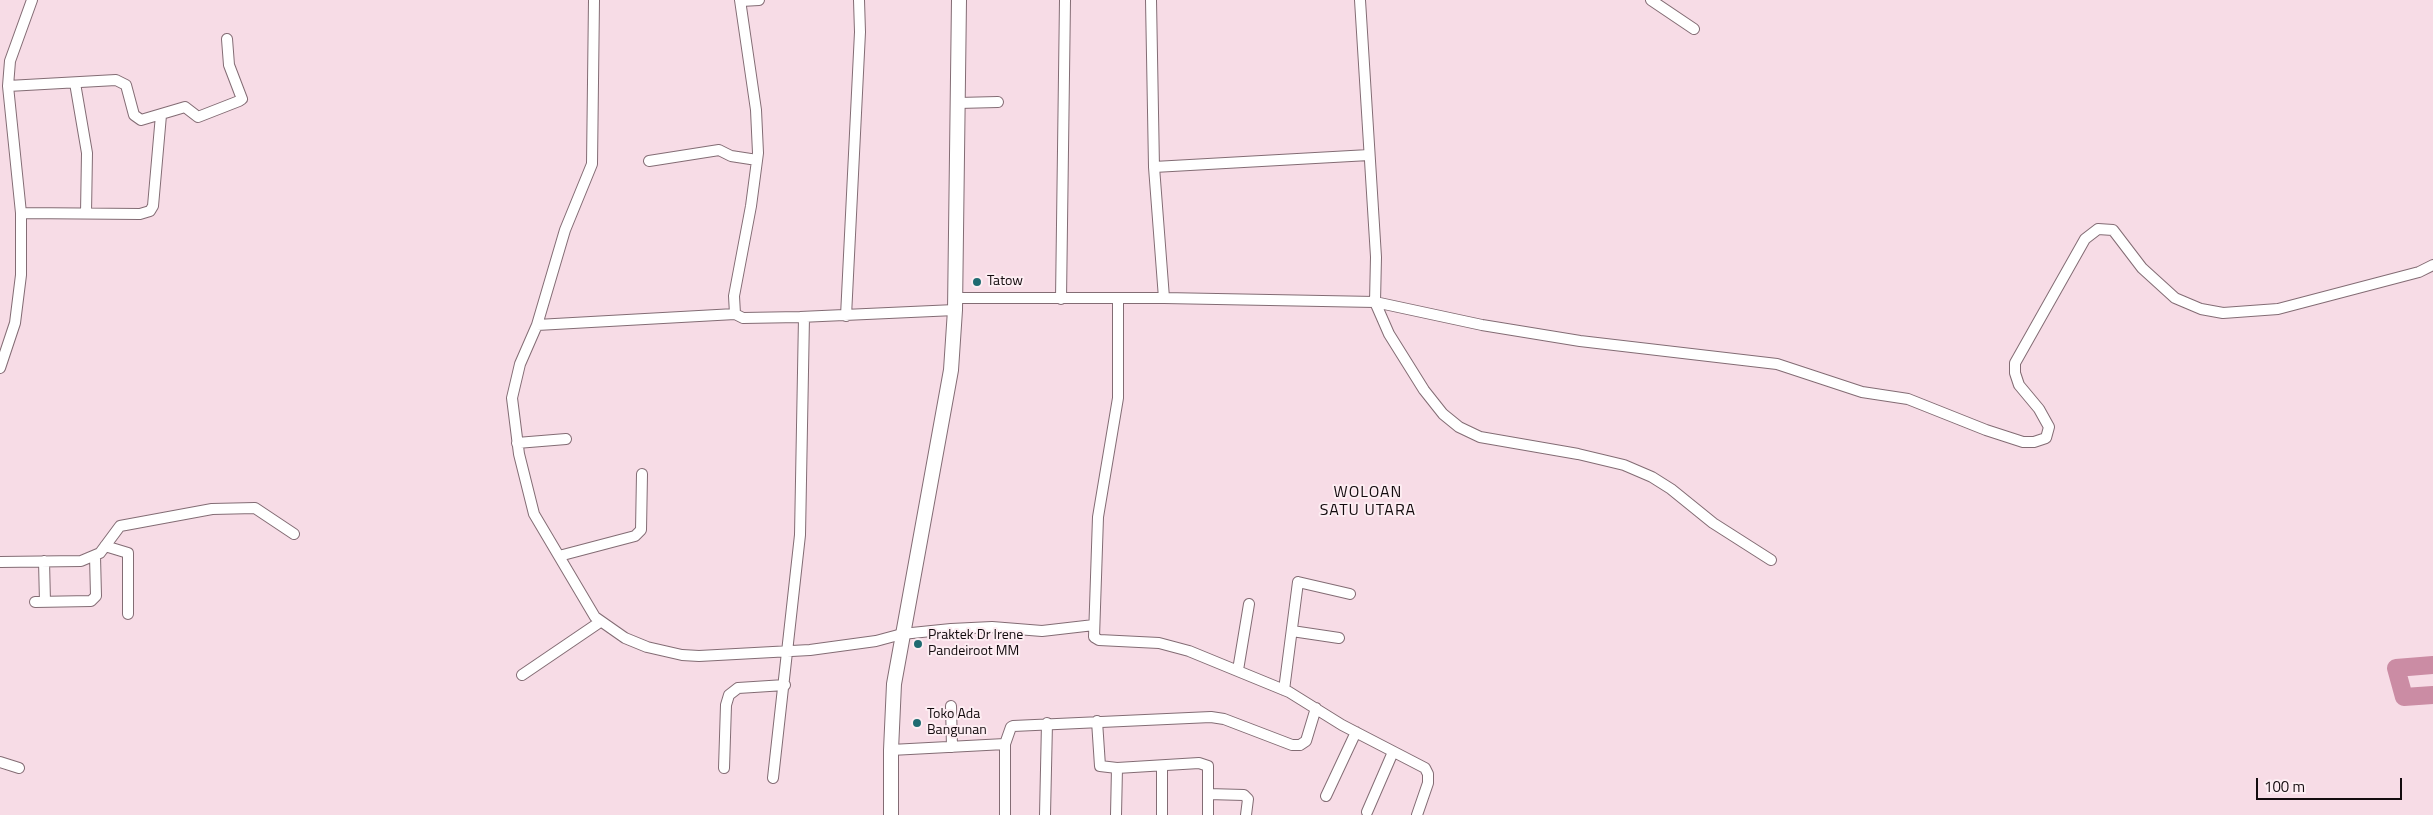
<!DOCTYPE html>
<style>
body{margin:0}
#map{position:relative;width:2433px;height:815px;overflow:hidden;background:#f7dce6;font-family:"Titillium Web",sans-serif}
canvas{display:block}
.scale{position:absolute;left:2256px;top:778px;width:146px;height:22px;box-sizing:border-box;border:2px solid #130b0e;border-top:0;padding-left:6px;font-size:15px;line-height:18px;white-space:nowrap;color:#130b0e;-webkit-text-stroke:4px #fdedf2;paint-order:stroke}
</style>
<div id="map">
<canvas width="2433" height="815"></canvas>
<div class="scale">100 m</div>
</div>
<script>
const context = document.querySelector('canvas').getContext('2d');
context.lineJoin = 'round';
const toPath = rows => new Path2D(rows.map(r => 'M' + r).join(''));
function trace(path, color, width, dash) { context.strokeStyle = color; context.lineWidth = width; context.lineCap = dash ? 'butt' : 'round'; context.setLineDash(dash || []); context.stroke(path); }
function drawText(font, color, halo, rows, align = 'center') {
  context.font = font + ' "Titillium Web",sans-serif'; context.lineWidth = 4; context.setLineDash([]); context.textBaseline = 'middle'; context.strokeStyle = halo; context.fillStyle = color; for (const [text, x, y, turn = 0] of rows) {
    context.save(); context.translate(x, y); context.rotate((+turn || 0) * Math.PI / 180); context.textAlign = isNaN(turn) ? turn : align; if (halo) context.strokeText(text, 0, 0); context.fillText(text, 0, 0); context.restore();
  }
}
trace(toPath([
 [2433,665,2396,668,2404,697,2433,695]
]), '#cb8ca4', 18);
const street = toPath([
 [594,0,592,164,565,230,537,325,520,364,512,398,519,454,534,514,595,617,625,638,647,647,682,655,699,656,810,650,876,641,902,634,951,629,992,627,1042,631,1094,625],
 [740,0,756,110,758,153,751,206,734,296,735,314,743,318,800,317,955,310],
 [1151,0,1154,167,1164,298],
 [1360,0,1376,257,1375,302,1389,334,1424,390,1443,414,1459,427,1480,437,1578,454,1624,465,1652,477,1671,489,1713,523,1771,560],
 [1651,0,1694,29],
 [741,1,759,0],
 [75,83,87,153,86,213],
 [8,86,116,80,126,85,134,115,141,120,185,107,198,117,239,101,242,99,229,65,227,39],
 [958,103,998,102],
 [649,161,719,150,731,156,757,160],
 [1154,167,1369,155],
 [21,213,140,214,150,211,153,206,161,115],
 [955,298,1164,298,1375,302,1482,325,1580,341,1777,364,1862,392,1908,399,1986,430,2023,442,2034,442,2046,438,2049,427,2039,409,2019,385,2015,373,2015,363,2085,239,2098,229,2113,230,2142,268,2175,298,2201,309,2223,313,2278,309,2419,272,2433,265],
 [1061,299,1065,0],
 [1118,299,1118,398,1098,517,1094,637,1099,640,1159,643,1189,651,1289,692,1342,725,1425,768,1428,774,1428,783,1417,815],
 [846,316,860,32,859,0],
 [537,325,735,314],
 [0,368,15,323,21,275,21,213,8,86,10,61,32,0],
 [517,443,566,439],
 [105,546,128,553,128,614],
 [559,556,635,536,641,530,642,474],
 [44,561,45,602],
 [0,562,81,561,100,553,120,526,212,509,255,508,294,534],
 [35,602,91,601,96,596,95,556],
 [1292,631,1339,638],
 [1238,670,1249,604],
 [522,675,600,622],
 [1284,690,1298,582,1350,594],
 [951,706,952,747],
 [1097,721,1100,766,1117,768,1199,763,1208,766,1208,815],
 [891,750,1005,744],
 [0,762,19,768],
 [1162,767,1162,815],
 [724,768,726,705,729,695,738,688,785,685],
 [773,778,800,535,804,317],
 [1208,794,1244,795,1248,799,1246,815],
 [1326,796,1356,732],
 [1367,812,1393,752],
 [1005,815,1005,744,1011,727,1013,726,1211,717,1224,719,1292,745,1300,745,1306,741,1316,708],
 [1045,815,1047,723],
 [1116,815,1117,768]
]);
const secondary = toPath([
 [891,815,891,750,894,684,951,370,955,310,959,0]
]);
trace(street, '#836c74', 12);
trace(secondary, '#836c74', 16);
trace(street, '#fff', 10);
trace(secondary, '#fff', 14);
for (const [x, y, r, color] of [
 [977,282,5,"#1f6b71"],
 [918,644,5,"#1f6b71"],
 [917,723,5,"#1f6b71"]
]) { const dot = new Path2D(); dot.arc(x, y, r, 0, 2 * Math.PI); context.fillStyle = color; context.fill(dot); trace(dot, '#fdedf2', 2); }
drawText('14px', '#130b0e', '#fdedf2', [
 ["Tatow",987,282],
 ["Praktek Dr Irene",928,636],
 ["Pandeiroot MM",928,652],
 ["Toko Ada",927,715],
 ["Bangunan",927,731]
], 'left');
context.letterSpacing = '1px';
drawText('16px', '#130b0e', '#fdedf2', [
 ["WOLOAN",1368,493],
 ["SATU UTARA",1368,511]
]);
context.letterSpacing = '0px';
</script>
